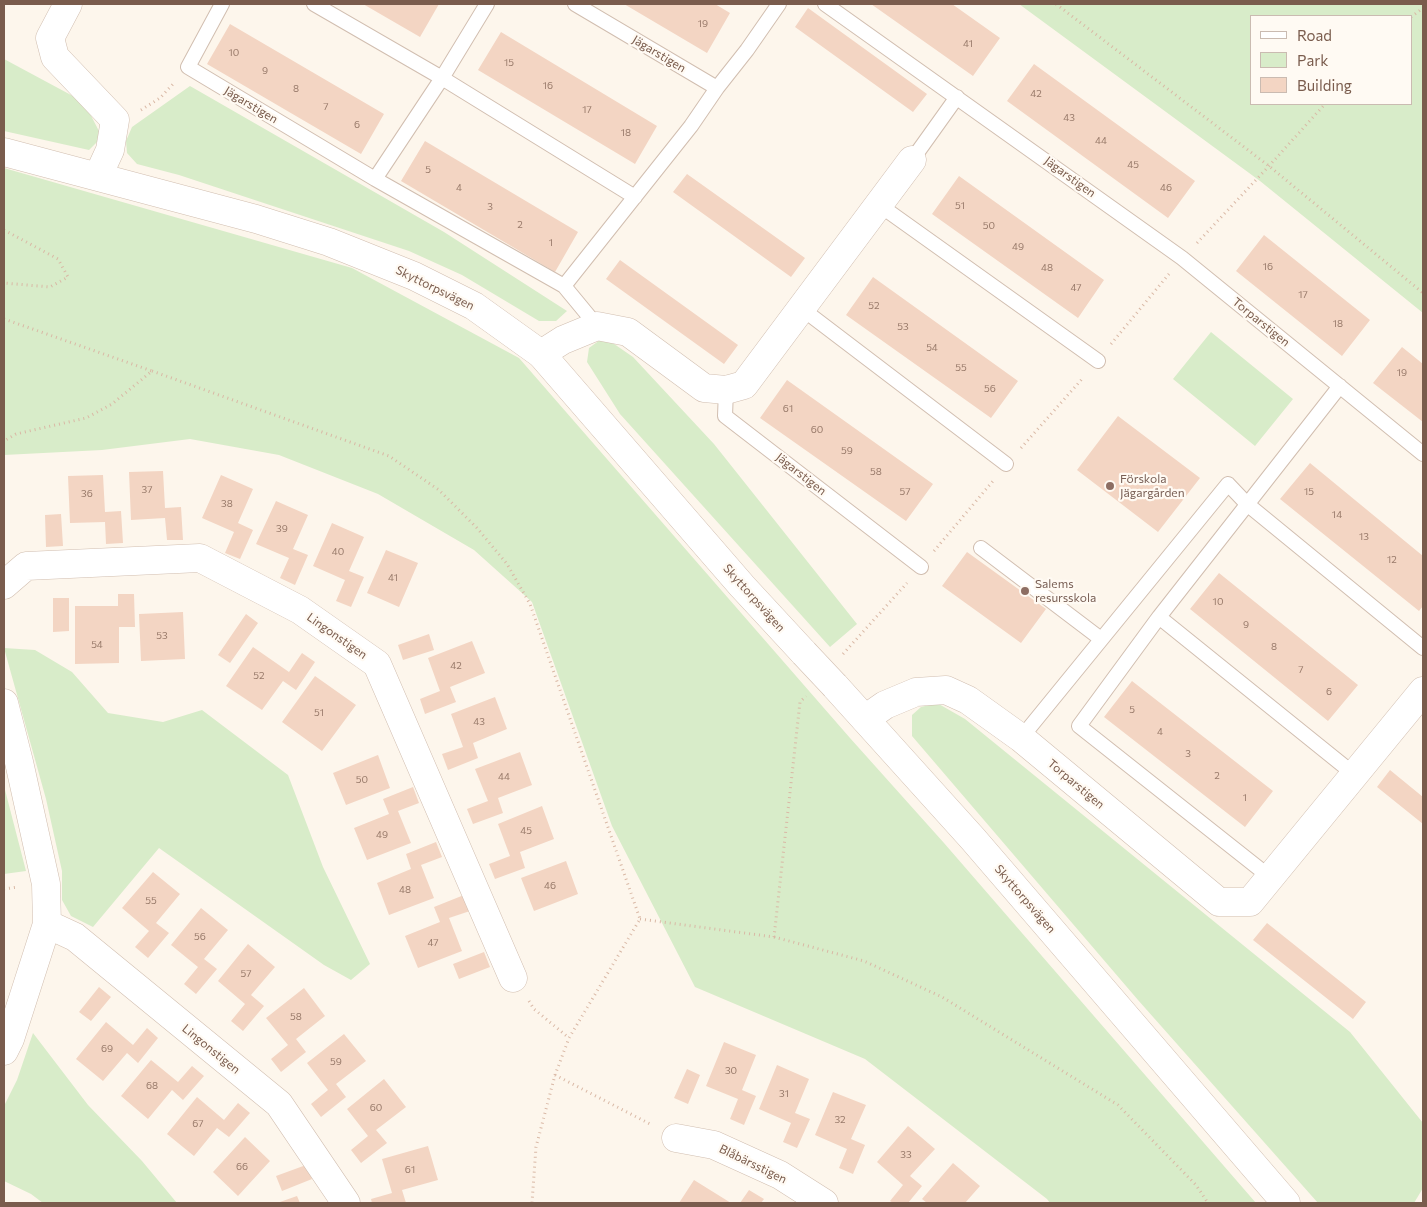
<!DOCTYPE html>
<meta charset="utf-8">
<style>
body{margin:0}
#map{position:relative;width:1427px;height:1207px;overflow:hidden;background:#fdf6ec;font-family:Commissioner,sans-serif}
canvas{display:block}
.frame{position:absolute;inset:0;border:5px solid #7a5c4d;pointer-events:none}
.legend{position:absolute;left:1250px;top:15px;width:162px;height:90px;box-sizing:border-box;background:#fffaf3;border:1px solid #cabbb1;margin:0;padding:6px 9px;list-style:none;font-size:15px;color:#7a5c4d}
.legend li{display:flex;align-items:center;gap:10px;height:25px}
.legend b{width:25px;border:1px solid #cabbb1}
</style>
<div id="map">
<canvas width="1427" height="1207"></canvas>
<div class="frame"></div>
<ul class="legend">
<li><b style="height:6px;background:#fff"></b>Road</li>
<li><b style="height:14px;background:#d8ecc9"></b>Park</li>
<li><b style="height:14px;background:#f3d5c3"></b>Building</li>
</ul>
</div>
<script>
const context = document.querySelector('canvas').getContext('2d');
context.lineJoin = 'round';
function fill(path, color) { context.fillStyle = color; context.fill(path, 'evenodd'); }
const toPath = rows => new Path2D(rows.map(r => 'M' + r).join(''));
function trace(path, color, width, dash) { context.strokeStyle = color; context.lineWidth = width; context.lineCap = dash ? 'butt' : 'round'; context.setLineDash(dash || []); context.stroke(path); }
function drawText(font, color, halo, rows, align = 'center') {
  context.font = font + ' Commissioner,sans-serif'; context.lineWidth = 4.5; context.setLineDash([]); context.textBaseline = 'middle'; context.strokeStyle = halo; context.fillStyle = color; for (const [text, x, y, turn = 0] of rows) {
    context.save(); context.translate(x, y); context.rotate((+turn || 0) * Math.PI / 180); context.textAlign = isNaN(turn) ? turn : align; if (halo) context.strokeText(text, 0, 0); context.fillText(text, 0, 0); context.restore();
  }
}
fill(toPath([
 [1019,4,1423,4,1423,313,1260,181],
 [1251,16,1411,16,1411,104,1251,104],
 [4,59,84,102,102,137,89,150,4,131],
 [190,86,444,232,567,311,556,321,539,321,462,275,409,251,179,175,137,164,127,153,126,141,132,127],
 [4,168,352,268,519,358,850,738,944,843,1256,1203,1050,1203,1047,1199,865,1059,695,987,612,826,532,602,474,550,378,494,279,455,190,439,102,450,4,455],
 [1211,332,1293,399,1255,446,1173,379],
 [604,337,633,357,714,444,857,624,830,647,620,414,587,362,589,348],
 [4,648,35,650,72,672,108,713,163,722,202,710,288,775,323,867,370,964,351,980,324,965,159,848,93,927,71,916,62,900,62,871,46,799],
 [937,703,965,719,1350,1032,1423,1123,1423,1188,1414,1203,1318,1203,1138,1000,912,736,912,715,921,707],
 [4,786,26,871,4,874],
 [33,1033,88,1105,142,1161,177,1203,43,1203,31,1194,4,1181,4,1106,17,1080]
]), '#d8ecc9');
fill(toPath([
 [363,4,439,4,420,37],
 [624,4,715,4,730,13,707,53],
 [871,4,952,4,1000,38,973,76],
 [808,8,927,94,913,112,795,27],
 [230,24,384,114,361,154,207,64],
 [501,32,657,126,635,164,478,70],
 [1034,64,1195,181,1168,218,1007,101],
 [425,141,578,232,555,272,401,181],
 [687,174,805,258,791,277,673,192],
 [959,176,1104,280,1078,318,932,214],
 [1264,235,1370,320,1342,356,1236,271],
 [620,260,738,345,724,364,606,279],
 [873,277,1018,381,991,418,846,315],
 [1402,347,1423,364,1423,422,1373,383],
 [787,380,933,484,906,521,760,418],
 [1118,416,1200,478,1158,532,1077,470],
 [1310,463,1423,556,1423,606,1419,611,1280,499],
 [163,471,165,508,181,507,183,540,167,540,165,518,131,520,129,472],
 [103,475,105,512,121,511,123,543,106,544,105,522,70,523,68,476],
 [221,475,253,489,238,523,253,530,240,559,225,553,234,532,202,518],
 [276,501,308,515,293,549,308,555,295,585,280,578,289,558,256,544],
 [61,514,63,546,46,547,45,515],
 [332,523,364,537,349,571,364,577,351,607,336,601,345,580,313,566],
 [386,550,418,563,399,607,367,593],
 [967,552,1046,609,1021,643,942,586],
 [1219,573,1358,685,1328,721,1190,609],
 [118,594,134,594,135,627,119,627,119,663,75,664,75,606,118,606],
 [53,598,69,598,69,631,53,632],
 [183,612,185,659,141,661,139,614],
 [246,614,258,623,230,663,218,655],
 [429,634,434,650,403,660,398,645],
 [472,641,485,673,450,687,456,702,425,714,420,699,440,691,428,658],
 [253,647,289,672,302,653,315,662,296,690,283,681,262,710,226,686],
 [315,676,356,705,322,751,282,722],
 [1132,681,1273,791,1245,827,1104,717],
 [495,697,507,729,473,743,478,758,448,770,442,754,463,747,451,714],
 [520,752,532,785,498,798,503,813,473,824,467,809,488,801,475,769],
 [378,755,390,788,346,805,333,773],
 [1390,770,1423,797,1423,824,1377,787],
 [413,787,419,803,398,811,411,843,367,860,354,828,389,814,383,799],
 [542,806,554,839,520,852,525,868,495,879,489,864,510,856,498,824],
 [436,842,442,857,421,865,434,898,389,915,377,883,411,869,406,854],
 [566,861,578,894,534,911,521,878],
 [153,872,180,894,156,923,169,933,148,958,135,947,149,931,122,908],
 [464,895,470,911,449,918,462,951,418,968,405,936,440,922,434,907],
 [201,908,228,930,204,959,217,969,196,994,184,984,198,967,171,945],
 [1267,923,1366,1002,1353,1019,1253,940],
 [248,944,275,967,251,995,264,1006,243,1031,231,1021,245,1004,218,981],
 [484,952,490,967,459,979,453,964],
 [99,987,111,997,91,1021,79,1012],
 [304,988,325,1016,296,1039,306,1052,281,1072,271,1059,288,1045,266,1018],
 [106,1022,133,1045,147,1028,158,1038,138,1063,127,1053,103,1081,76,1059],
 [344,1034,366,1061,336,1084,346,1097,321,1117,311,1104,328,1090,307,1063],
 [724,1042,756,1055,742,1090,756,1096,744,1125,730,1119,738,1099,706,1086],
 [151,1060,178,1082,192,1066,204,1076,183,1100,172,1090,148,1119,121,1096],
 [777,1065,809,1079,795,1113,810,1119,797,1148,783,1142,791,1123,759,1109],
 [687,1069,700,1075,688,1104,674,1098],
 [384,1079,406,1107,376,1130,387,1143,361,1163,351,1150,368,1136,347,1109],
 [833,1092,866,1105,851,1139,865,1145,853,1174,839,1168,847,1149,815,1135],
 [197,1097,224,1120,238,1103,250,1113,229,1137,217,1128,194,1156,167,1134],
 [908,1126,935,1149,910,1176,922,1186,908,1203,893,1203,890,1201,903,1185,877,1162],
 [245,1137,270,1161,238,1196,213,1172],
 [428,1146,438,1180,402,1190,406,1203,372,1203,371,1199,392,1193,382,1159],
 [953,1163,980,1186,965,1203,927,1203,922,1199],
 [306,1165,312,1179,282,1191,276,1176],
 [694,1180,731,1203,679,1203],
 [749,1190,764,1199,761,1203,740,1203],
 [297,1196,300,1203,277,1203]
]), '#f3d5c3');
const service = toPath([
 [222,4,188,67,375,179,442,78,487,4],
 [314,4,442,78,635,197],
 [575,4,717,88],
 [825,4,1182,258,1423,454],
 [912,160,957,97],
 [375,179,564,286,691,126,717,88,747,50,779,4],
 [878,204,1098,361],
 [564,286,597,326],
 [801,308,1006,464],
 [726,390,725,416,921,567],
 [981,548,1101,639],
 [1159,617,1355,775],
 [1021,738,1228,484,1247,504,1423,648],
 [1271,878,1079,726,1159,617,1340,386]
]);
const minor = toPath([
 [68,4,50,38,55,57,115,120,110,150,98,176],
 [541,354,563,340,597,326,628,332,704,388,726,390,744,385,912,160],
 [4,585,26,566,200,558,300,610,377,664,513,978],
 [4,703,19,762,46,884,47,924,10,1039,4,1051],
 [865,719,885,705,916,692,946,690,968,700,1021,738,1219,902,1250,902,1423,691],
 [47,924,75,937,279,1104,346,1203],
 [676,1138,714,1145,780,1175,824,1203]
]);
const tertiary = toPath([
 [4,152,256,219,329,242,414,276,474,306,541,354,742,586,804,653],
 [835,686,973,839,1286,1203]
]);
trace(service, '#d1beb0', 16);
trace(minor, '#d1beb0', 29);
trace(tertiary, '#d1beb0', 29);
trace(toPath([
 [1056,4,1269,166,1423,293],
 [1411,17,1423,8],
 [141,110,160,98,174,83],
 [4,230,58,259,68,277,50,287,4,283],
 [1197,243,1269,166,1325,104],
 [4,319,152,371,112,404,86,418,16,434,4,441],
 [1111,344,1169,274],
 [152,371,389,456,439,490,477,528,507,564,530,604,640,919,569,1038,555,1075,536,1147,532,1203],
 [1021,448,1083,378],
 [934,551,993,481],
 [843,654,907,583],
 [4,889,18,887],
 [640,919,774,937,800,702,806,696],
 [774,937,864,961,942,997,1118,1105,1196,1185,1208,1203],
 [529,1001,534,1009,569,1038],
 [555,1075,652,1125]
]), '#d9b8a5', 3, [1, 4]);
trace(service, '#fff', 14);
trace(minor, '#fff', 28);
trace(tertiary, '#fff', 28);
const tertiaryBridge = toPath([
 [804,653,835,686]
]);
trace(tertiaryBridge, '#d1beb0', 29, []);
trace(tertiaryBridge, '#fff', 28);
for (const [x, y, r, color] of [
 [1110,486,5,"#8d6e63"],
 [1025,591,5,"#8d6e63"]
]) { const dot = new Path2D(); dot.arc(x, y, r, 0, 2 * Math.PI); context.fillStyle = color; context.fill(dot); trace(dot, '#fffaf3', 2); }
drawText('10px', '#987a6a', null, [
 ["19",703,24],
 ["41",968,44],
 ["10",234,53],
 ["15",509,63],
 ["9",265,71],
 ["16",548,86],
 ["8",296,89],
 ["42",1036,94],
 ["7",326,107],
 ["17",587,110],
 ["43",1069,118],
 ["6",357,125],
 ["18",626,133],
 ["44",1101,141],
 ["45",1133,165],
 ["5",428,170],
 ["4",459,188],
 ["46",1166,188],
 ["51",960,206],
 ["3",490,207],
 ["2",520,225],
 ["50",989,226],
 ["1",551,243],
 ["49",1018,247],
 ["16",1268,267],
 ["48",1047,268],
 ["47",1076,288],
 ["17",1303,295],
 ["52",874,306],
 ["18",1338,324],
 ["53",903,327],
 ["54",932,348],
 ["55",961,368],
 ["19",1402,373],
 ["56",990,389],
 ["61",788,409],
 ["60",817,430],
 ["59",847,451],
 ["58",876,472],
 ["37",147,490],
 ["57",905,492],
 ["15",1309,492],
 ["36",87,494],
 ["38",227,504],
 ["14",1337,515],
 ["39",282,529],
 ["13",1364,537],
 ["40",338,552],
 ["12",1392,560],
 ["41",393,578],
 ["10",1218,602],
 ["9",1246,625],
 ["53",162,636],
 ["54",97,645],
 ["8",1274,647],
 ["42",456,666],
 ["7",1301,670],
 ["52",259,676],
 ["6",1329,692],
 ["5",1132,710],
 ["51",319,713],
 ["43",479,722],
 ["4",1160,732],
 ["3",1188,754],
 ["2",1217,776],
 ["44",504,777],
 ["50",362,780],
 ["1",1245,798],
 ["45",526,831],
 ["49",382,835],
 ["46",550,886],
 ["48",405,890],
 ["55",151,901],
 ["56",200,937],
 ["47",433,943],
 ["57",246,974],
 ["58",296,1017],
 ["69",107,1049],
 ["59",336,1062],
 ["30",731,1071],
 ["68",152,1086],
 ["31",784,1094],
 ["60",376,1108],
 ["32",840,1120],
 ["67",198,1124],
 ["33",906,1155],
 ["66",242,1167],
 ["61",410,1170]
]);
drawText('12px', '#7a5c4d', '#fffaf3', [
 ["Jägarstigen",659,54,31],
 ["Jägarstigen",251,105,31],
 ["Jägarstigen",1070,177,36],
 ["Skyttorpsvägen",435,288,26],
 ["Torparstigen",1261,322,39],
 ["Jägarstigen",801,474,38],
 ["Skyttorpsvägen",754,598,48],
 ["Lingonstigen",337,636,35],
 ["Torparstigen",1076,784,40],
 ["Skyttorpsvägen",1025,899,49],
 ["Lingonstigen",211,1049,39],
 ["Blåbärsstigen",753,1164,26]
]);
drawText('12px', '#785e54', '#fffaf3', [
 ["Förskola",1120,479],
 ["Jägargården",1120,493],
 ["Salems",1035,584],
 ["resursskola",1035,598]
], 'left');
</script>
